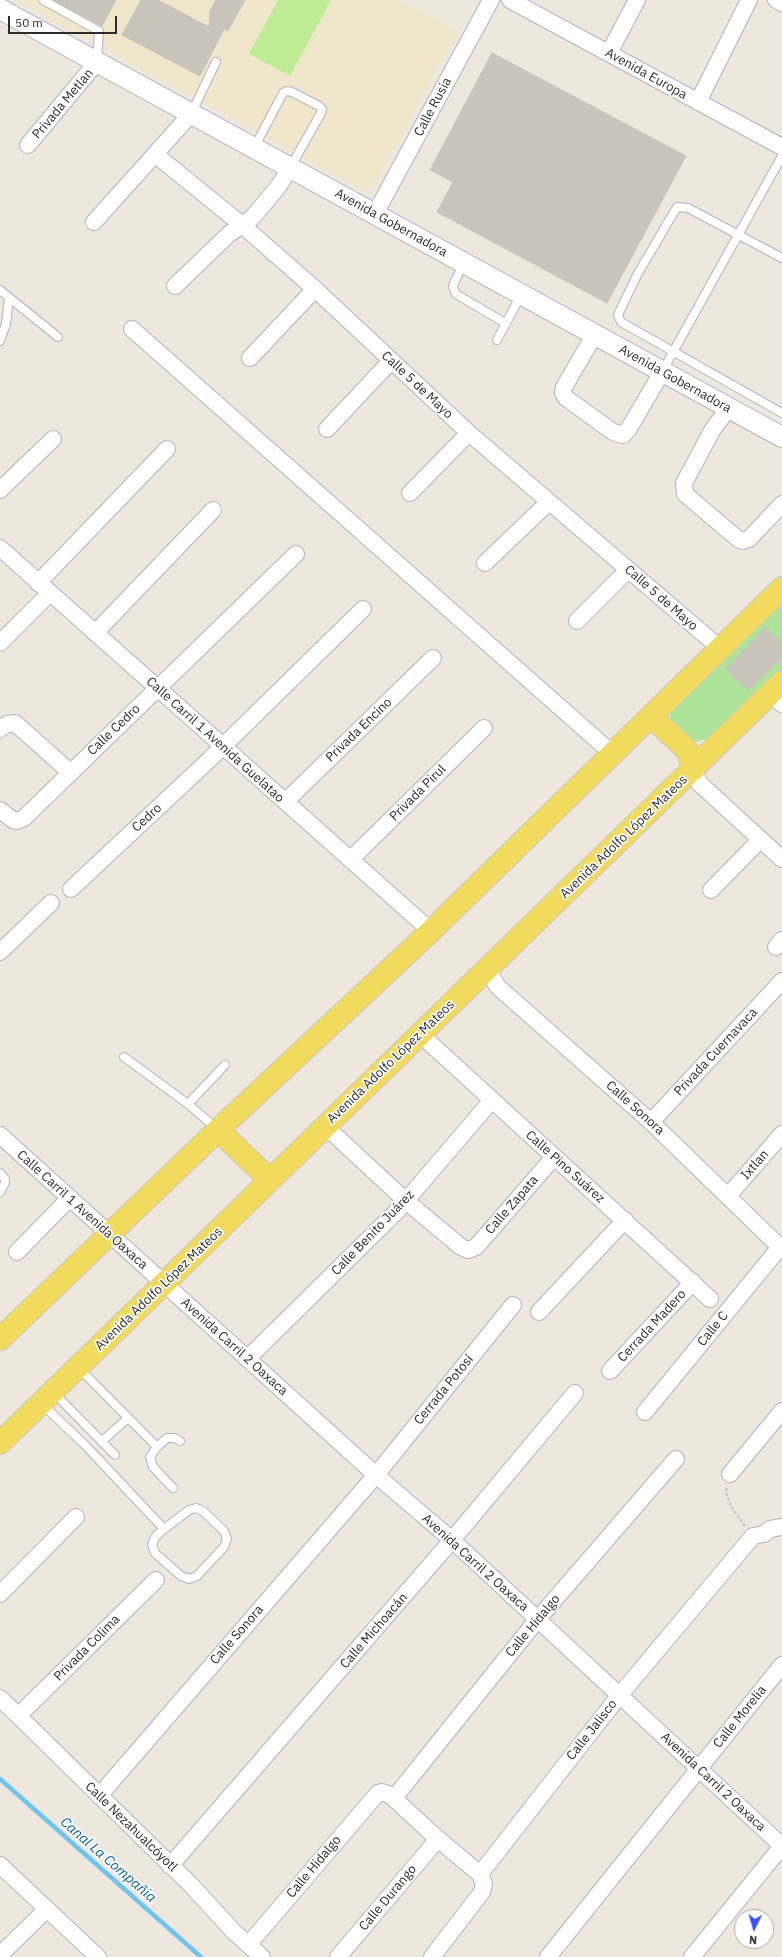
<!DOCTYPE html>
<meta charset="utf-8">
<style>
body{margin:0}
#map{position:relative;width:782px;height:1957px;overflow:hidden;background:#ede7dd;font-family:"IBM Plex Sans",sans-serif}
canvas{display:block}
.north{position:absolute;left:734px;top:1909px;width:40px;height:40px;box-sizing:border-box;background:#fff;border:1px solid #aaa;border-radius:50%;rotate:185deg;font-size:11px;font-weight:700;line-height:16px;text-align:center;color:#2b2b2b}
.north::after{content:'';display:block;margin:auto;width:14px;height:18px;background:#3c51fb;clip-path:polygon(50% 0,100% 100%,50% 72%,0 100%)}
.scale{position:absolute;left:8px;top:16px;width:109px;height:18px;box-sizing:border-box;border:2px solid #2b2b2b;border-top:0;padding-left:5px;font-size:12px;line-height:14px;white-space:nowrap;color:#2b2b2b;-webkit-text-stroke:3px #fff;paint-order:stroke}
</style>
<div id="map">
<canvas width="782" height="1957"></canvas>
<div class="north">N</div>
<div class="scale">50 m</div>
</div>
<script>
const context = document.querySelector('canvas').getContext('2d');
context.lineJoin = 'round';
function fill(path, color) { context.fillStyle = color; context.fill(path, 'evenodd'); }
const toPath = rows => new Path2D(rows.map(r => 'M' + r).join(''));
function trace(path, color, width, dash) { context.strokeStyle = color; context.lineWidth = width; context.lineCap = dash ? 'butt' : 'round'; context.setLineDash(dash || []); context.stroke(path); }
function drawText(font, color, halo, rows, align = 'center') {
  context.font = font + ' "IBM Plex Sans",sans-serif'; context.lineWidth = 3.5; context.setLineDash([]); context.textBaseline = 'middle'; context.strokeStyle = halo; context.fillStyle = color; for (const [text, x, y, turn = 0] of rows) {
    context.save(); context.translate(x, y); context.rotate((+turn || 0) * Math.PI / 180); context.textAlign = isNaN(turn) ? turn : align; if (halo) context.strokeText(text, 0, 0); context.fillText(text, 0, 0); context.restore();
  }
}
fill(toPath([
 [15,0,399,0,458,31,376,182,370,189,362,190]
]), '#efe6cc');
fill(toPath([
 [782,598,782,673,715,735,698,742,677,731,669,713]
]), '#ade499');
fill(toPath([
 [278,0,331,0,290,76,249,54]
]), '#c0eb95');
trace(toPath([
 [0,1779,201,1957]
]), '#6fc4f0', 4.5);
const building = toPath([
 [54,0,116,0,102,26,54,0],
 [141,0,158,0,209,27,210,11,216,0,245,0,228,31,224,29,200,76,122,35,141,0],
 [492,53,686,156,607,303,437,212,453,182,430,170,492,53],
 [766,627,782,643,782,658,748,691,726,669,766,627]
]);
fill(building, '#c9c5bc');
trace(building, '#c8c3b7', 1);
const service = toPath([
 [43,0,99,31,97,61],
 [191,114,216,62],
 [254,148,283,93,287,91,292,92,319,106,322,109,321,113,290,168],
 [782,258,688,208,677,207,637,275,618,315,621,322,782,413],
 [464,263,454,283,453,287,456,294,505,323],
 [0,290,58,337],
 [497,340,521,295],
 [0,341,6,324,9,298],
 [662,372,782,156],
 [124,1057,188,1104,217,1129],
 [188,1104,225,1065],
 [0,1192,5,1183,5,1179,0,1173],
 [79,1368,157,1447],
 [53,1392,115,1455],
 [42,1404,86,1446,164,1529],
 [102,1441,127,1419],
 [173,1488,153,1467,150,1457,157,1447,167,1438,175,1438,180,1441],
 [196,1508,203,1511,224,1531,227,1539,224,1547,197,1576,189,1579,181,1576,155,1553,152,1545,155,1537,164,1529,189,1510,196,1508]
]);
const minor = toPath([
 [510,0,782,147],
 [776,0,782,3],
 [609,53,637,0],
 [698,102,749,0],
 [28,145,97,62],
 [156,155,242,225,315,289,469,433,721,649],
 [375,214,491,0],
 [94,222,191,114],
 [175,286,229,234,252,218,278,187,290,168],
 [132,329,614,755],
 [595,334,564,387,563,393,566,398,613,432,623,435,628,430,662,372],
 [250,358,315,289],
 [729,408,713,429,684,483,685,494,738,539,743,541,749,539,782,504],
 [327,429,391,361],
 [0,490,53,439],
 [410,493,469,433],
 [0,548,431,931],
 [485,563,549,502],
 [38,583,167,449],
 [577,621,628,570],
 [95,633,213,510],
 [0,643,50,593],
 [770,694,782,704],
 [0,729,7,724,15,723,71,773],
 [694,769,699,783,782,859],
 [285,802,433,658],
 [0,810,13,820,17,821,24,818,296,554],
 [351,859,484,728],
 [71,889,210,759,363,609],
 [711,890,760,840],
 [776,947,782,940],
 [0,952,51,903],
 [488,969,497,986,651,1122,782,1249],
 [421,1035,710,1299],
 [651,1122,782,981],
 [325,1126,406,1201,461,1247,468,1250,476,1247,554,1157],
 [0,1135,376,1475,452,1540,782,1846],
 [728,1196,782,1134],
 [17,1252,70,1198],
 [539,1312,625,1220],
 [247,1359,398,1210,492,1100],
 [610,1371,693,1282],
 [645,1412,780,1247],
 [730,1474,782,1411],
 [0,1594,76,1517],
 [0,1698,191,1885,234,1932,262,1957],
 [18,1716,156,1580],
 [99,1796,376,1475,513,1305],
 [394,1798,537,1620,676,1459],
 [0,1865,98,1957],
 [170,1866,452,1540,575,1393],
 [248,1945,378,1793,382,1792,390,1795,438,1839,480,1874],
 [0,1955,47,1909],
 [338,1957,438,1839],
 [432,1957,482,1892,484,1884,480,1874,619,1696,753,1536,764,1534,770,1529,782,1527],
 [548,1957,782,1665],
 [692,1957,782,1846]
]);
const tertiary = toPath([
 [0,9,782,437]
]);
const primary = toPath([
 [652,717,687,750,694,769],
 [218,1130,270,1180],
 [0,1339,218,1130,431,931,782,588],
 [0,1443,782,682]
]);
trace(service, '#b1b2bf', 10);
trace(minor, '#b1b2bf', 18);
trace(tertiary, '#b1b2bf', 22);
trace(primary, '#c8c8c8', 24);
trace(toPath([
 [726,1488,727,1496,732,1508,745,1526]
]), '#c8c8c8', 2.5, [3, 2]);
trace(service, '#fff', 8);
trace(minor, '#fff', 16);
trace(tertiary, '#fff', 20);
trace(primary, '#f2da5d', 22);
drawText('13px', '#2b2b2b', '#fff', [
 ["Avenida Europa",646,74,29],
 ["Privada Metlan",63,104,-50],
 ["Calle Rusia",433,107,-62],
 ["Avenida Gobernadora",391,223,29],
 ["Avenida Gobernadora",675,379,29],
 ["Calle 5 de Mayo",417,385,43],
 ["Calle 5 de Mayo",661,598,41],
 ["Calle Cedro",114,730,-44],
 ["Privada Encino",359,730,-44],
 ["Calle Carril 1 Avenida Guelatao",215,740,42],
 ["Privada Pirul",418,793,-45],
 ["Cedro",147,818,-43],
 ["Avenida Adolfo López Mateos",624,837,-44],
 ["Privada Cuernavaca",716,1052,-47],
 ["Avenida Adolfo López Mateos",391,1062,-44],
 ["Calle Sonora",635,1108,42],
 ["Ixtlan",755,1165,-49],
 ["Calle Pino Suárez",565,1167,42],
 ["Calle Zapata",512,1205,-49],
 ["Calle Carril 1 Avenida Oaxaca",82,1210,42],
 ["Calle Benito Juárez",373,1233,-46],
 ["Avenida Adolfo López Mateos",159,1289,-44],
 ["Cerrada Madero",652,1326,-47],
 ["Calle C",713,1329,-51],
 ["Avenida Carril 2 Oaxaca",234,1347,42],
 ["Cerrada Potosí",444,1390,-51],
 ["Avenida Carril 2 Oaxaca",475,1563,42],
 ["Calle Hidalgo",533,1626,-50],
 ["Calle Michoacán",374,1631,-49],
 ["Calle Sonora",237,1635,-49],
 ["Privada Colima",87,1648,-45],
 ["Calle Morelia",740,1717,-51],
 ["Calle Jalisco",592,1730,-52],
 ["Avenida Carril 2 Oaxaca",713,1782,43],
 ["Calle Nezahualcóyotl",131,1827,44],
 ["Calle Hidalgo",314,1867,-50],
 ["Calle Durango",388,1898,-50]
]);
drawText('italic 14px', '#0c619e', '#fff', [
 ["Canal La Compañia",108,1860,41]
]);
</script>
